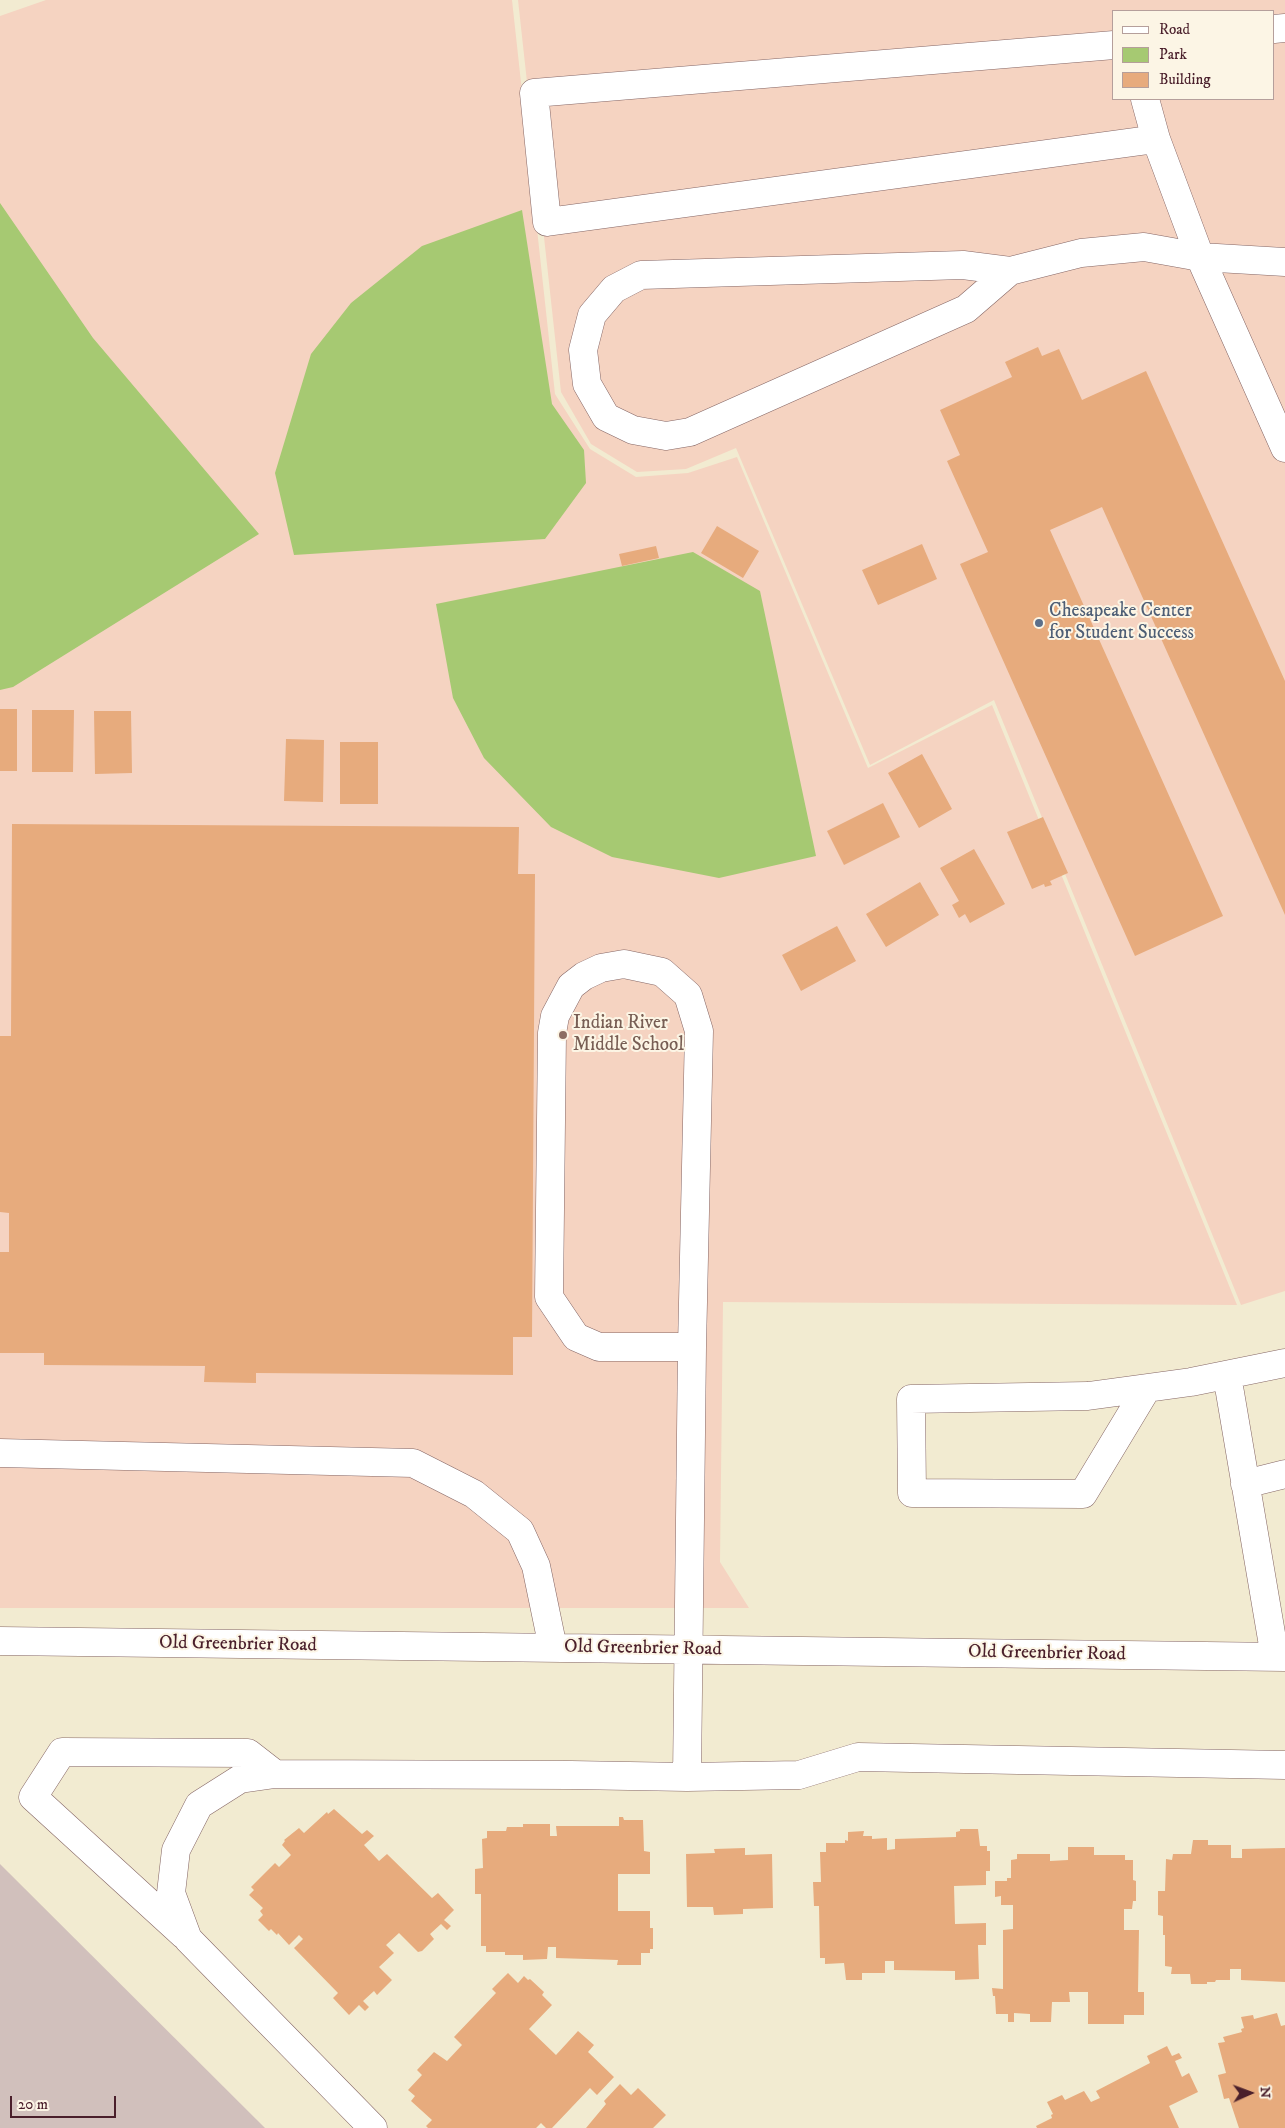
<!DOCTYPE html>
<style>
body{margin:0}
#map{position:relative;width:1285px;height:2128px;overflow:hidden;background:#f2ebd1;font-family:"IM FELL DW Pica",serif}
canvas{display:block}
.legend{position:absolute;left:1112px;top:10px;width:162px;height:90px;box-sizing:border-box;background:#fcf5e5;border:1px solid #b59f9b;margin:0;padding:6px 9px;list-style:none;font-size:15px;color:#4a1f2b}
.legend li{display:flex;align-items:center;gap:10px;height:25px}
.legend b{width:25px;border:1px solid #b59f9b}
.north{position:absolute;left:1225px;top:2068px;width:50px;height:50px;-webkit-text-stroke:4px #fcf5e5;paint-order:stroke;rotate:88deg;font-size:14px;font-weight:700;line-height:20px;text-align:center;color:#4a1f2b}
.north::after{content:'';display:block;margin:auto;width:18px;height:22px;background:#4a1f2b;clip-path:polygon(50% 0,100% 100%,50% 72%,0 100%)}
.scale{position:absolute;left:10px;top:2096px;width:106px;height:22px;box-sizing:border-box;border:2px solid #4a1f2b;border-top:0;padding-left:6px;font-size:15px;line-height:18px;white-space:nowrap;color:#4a1f2b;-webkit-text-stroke:4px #fcf5e5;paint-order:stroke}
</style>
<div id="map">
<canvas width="1285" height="2128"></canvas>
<ul class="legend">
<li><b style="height:6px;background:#fff"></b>Road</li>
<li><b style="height:14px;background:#a6c972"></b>Park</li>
<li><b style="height:14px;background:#e7ab7d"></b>Building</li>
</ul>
<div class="north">N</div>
<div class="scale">20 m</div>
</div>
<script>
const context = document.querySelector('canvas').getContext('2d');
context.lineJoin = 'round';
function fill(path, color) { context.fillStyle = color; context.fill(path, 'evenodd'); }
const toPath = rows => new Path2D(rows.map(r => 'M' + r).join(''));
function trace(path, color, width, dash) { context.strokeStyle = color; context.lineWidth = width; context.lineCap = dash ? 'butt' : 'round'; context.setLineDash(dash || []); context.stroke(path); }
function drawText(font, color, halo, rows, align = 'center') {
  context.font = font + ' "IM FELL DW Pica",serif'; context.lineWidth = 4; context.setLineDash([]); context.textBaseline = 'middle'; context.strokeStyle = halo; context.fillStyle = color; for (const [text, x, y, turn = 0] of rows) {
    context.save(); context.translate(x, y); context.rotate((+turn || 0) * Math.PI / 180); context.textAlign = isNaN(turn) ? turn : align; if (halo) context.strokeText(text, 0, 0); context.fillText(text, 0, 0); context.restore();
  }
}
fill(toPath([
 [46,0,512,0,555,394,590,449,636,477,688,473,737,457,868,768,992,705,1237,1305,723,1302,720,1562,749,1608,0,1608,0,16],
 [518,0,1285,0,1285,1291,1241,1305,994,700,870,765,736,448,686,469,637,472,591,444,561,392],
 [1114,11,1274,11,1274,99,1114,99]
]), '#f5d3c1');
fill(toPath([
 [0,1864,265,2128,0,2128]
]), '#d1c0bc');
fill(toPath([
 [0,203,93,338,259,534,13,687,0,690],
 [522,210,552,404,584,450,586,483,545,539,294,555,275,473,311,354,351,303,422,246],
 [693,552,760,591,816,856,719,878,612,857,551,827,484,758,453,698,436,604]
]), '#a6c972');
fill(toPath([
 [1038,347,1042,356,1059,349,1082,400,1146,371,1285,681,1285,915,1102,507,1050,530,1223,916,1135,956,960,564,988,552,947,461,960,455,940,410,1012,377,1005,362],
 [717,526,759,551,743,578,701,553],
 [922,544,937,579,878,605,862,570],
 [656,546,659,558,622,566,619,554],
 [0,709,17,709,17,771,0,771],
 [32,710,74,710,73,772,32,772],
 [94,711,131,711,132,773,95,774],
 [286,739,324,740,323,802,284,801],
 [340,742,378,742,378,804,340,804],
 [922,754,952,809,919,828,888,773],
 [883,803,900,837,844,865,827,831],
 [1043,817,1068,873,1050,881,1052,885,1045,887,1044,884,1032,889,1007,832],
 [12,824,519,827,518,874,535,874,532,1337,513,1337,513,1375,256,1373,256,1383,204,1382,205,1366,44,1365,44,1353,0,1353,0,1252,9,1252,9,1213,0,1212,0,1036,11,1036],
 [974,849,1005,904,970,923,965,914,959,918,952,905,959,901,940,868],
 [920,882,939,915,886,947,866,914],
 [837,926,856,961,801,991,782,955],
 [334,1809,362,1834,367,1830,374,1836,364,1845,379,1861,387,1854,432,1898,438,1893,454,1910,444,1920,451,1926,447,1930,441,1924,430,1934,434,1939,422,1951,418,1952,399,1933,386,1945,394,1953,379,1967,392,1980,377,1995,374,1991,363,2001,369,2007,365,2011,359,2005,349,2015,333,1998,338,1993,294,1948,303,1939,299,1935,289,1945,278,1933,277,1935,271,1929,269,1931,258,1920,263,1915,260,1911,263,1908,249,1895,254,1890,251,1887,275,1863,279,1867,291,1855,282,1845,285,1841,284,1840,299,1828,304,1833,327,1812,328,1814],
 [619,1817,623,1817,624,1820,643,1820,644,1851,650,1852,650,1874,618,1874,618,1911,650,1911,650,1928,653,1928,653,1949,650,1949,650,1953,641,1953,641,1965,617,1965,618,1960,556,1958,556,1947,548,1947,547,1959,523,1960,523,1955,505,1955,505,1952,486,1952,486,1946,481,1946,481,1894,475,1894,475,1869,483,1868,482,1839,487,1838,487,1831,506,1831,507,1827,523,1827,523,1824,550,1824,550,1836,557,1836,556,1826,619,1826],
 [960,1829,978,1829,980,1846,987,1846,987,1851,990,1851,990,1871,986,1871,986,1885,954,1886,955,1924,986,1923,986,1945,978,1945,979,1979,955,1980,955,1971,894,1970,894,1961,885,1961,885,1973,862,1973,862,1980,846,1980,844,1963,825,1964,825,1958,820,1958,819,1906,814,1906,813,1882,821,1882,820,1852,826,1852,826,1843,845,1843,845,1840,848,1841,848,1832,864,1831,863,1836,872,1836,872,1839,887,1838,887,1850,895,1849,895,1839,956,1837,956,1832,960,1831],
 [1193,1840,1208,1840,1208,1845,1231,1845,1231,1858,1242,1858,1242,1849,1285,1848,1285,1982,1241,1980,1241,1969,1230,1969,1230,1980,1216,1980,1215,1982,1207,1982,1207,1984,1191,1984,1190,1974,1171,1974,1172,1967,1165,1966,1165,1935,1163,1935,1163,1916,1158,1915,1158,1891,1165,1891,1166,1859,1172,1860,1173,1854,1191,1854],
 [1068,1847,1094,1847,1094,1855,1125,1855,1125,1860,1133,1860,1133,1880,1136,1881,1136,1901,1133,1901,1132,1909,1124,1909,1124,1930,1139,1930,1138,1992,1144,1992,1144,2015,1124,2015,1124,2024,1088,2024,1088,1992,1069,1992,1070,2002,1052,2002,1051,2022,1030,2022,1030,2014,1014,2013,1014,2022,1008,2022,1008,2014,996,2014,995,1996,993,1996,992,1988,1003,1989,1003,1930,1013,1929,1013,1905,1001,1905,1001,1896,995,1897,995,1881,1007,1881,1007,1878,1011,1878,1011,1860,1017,1859,1017,1854,1050,1854,1050,1861,1068,1860],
 [745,1848,745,1855,772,1854,773,1908,743,1909,743,1914,714,1915,713,1907,687,1907,686,1854,715,1853,714,1849],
 [508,1973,518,1983,524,1976,528,1980,530,1979,544,1992,542,1995,552,2005,529,2029,556,2055,578,2031,594,2045,588,2052,614,2077,597,2095,590,2088,552,2128,546,2128,541,2123,536,2128,428,2128,426,2126,432,2120,411,2101,415,2096,408,2090,422,2075,417,2070,434,2052,447,2061,462,2045,454,2037,496,1993,492,1989],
 [1277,2013,1281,2026,1285,2025,1285,2128,1239,2128,1229,2098,1224,2099,1218,2075,1226,2073,1218,2043,1225,2042,1223,2037,1242,2032,1241,2029,1244,2028,1241,2017,1253,2015,1254,2019],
 [1167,2046,1172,2056,1179,2053,1182,2058,1175,2061,1182,2077,1189,2073,1198,2092,1169,2106,1179,2128,1037,2128,1036,2126,1052,2118,1051,2115,1053,2114,1047,2102,1062,2095,1065,2100,1084,2091,1091,2102,1100,2098,1096,2091,1150,2063,1147,2056],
 [620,2084,631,2095,638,2088,666,2115,653,2128,586,2128,606,2104,604,2101]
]), '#e7ab7d');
const minor = toPath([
 [1274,29,1285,28],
 [1114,45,534,93,547,222,1156,139,1145,99],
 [1156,139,1200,257],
 [1285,262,1200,257,1285,448],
 [1010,271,966,309,690,432,666,436,633,430,606,417,587,384,583,350,592,315,614,289,641,275,963,265,1010,271,1081,253,1144,247,1200,257],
 [1227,1375,1275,1657],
 [1147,1388,1083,1494,912,1493,911,1399,1088,1396,1147,1388,1191,1382,1285,1363],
 [0,1453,413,1463,474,1494,520,1531,536,1566,553,1648],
 [1245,1484,1285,1474],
 [0,1641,1285,1657],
 [687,1777,692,1347,699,1031,688,995,662,972,624,964,601,968,584,976,571,986,555,1016,552,1033,549,1297,576,1337,599,1347,692,1347],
 [184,1935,33,1797,62,1752,248,1753,275,1774],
 [373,2128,188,1939,171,1893,176,1850,199,1805,240,1779,275,1774,571,1775,687,1777,799,1775,858,1757,1285,1765]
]);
trace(minor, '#856665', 29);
trace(minor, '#fff', 28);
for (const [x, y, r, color] of [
 [1039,623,5,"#5c6f8a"],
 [563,1035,5,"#8d6e63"]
]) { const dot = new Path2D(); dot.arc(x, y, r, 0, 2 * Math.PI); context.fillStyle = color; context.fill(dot); trace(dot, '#fcf5e5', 2); }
drawText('19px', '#4e5e75', '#fcf5e5', [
 ["Chesapeake Center",1049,612],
 ["for Student Success",1049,634]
], 'left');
drawText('19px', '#785e54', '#fcf5e5', [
 ["Indian River",573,1024],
 ["Middle School",573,1046]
], 'left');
drawText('19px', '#4a1f2b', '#fcf5e5', [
 ["Old Greenbrier Road",238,1645,1],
 ["Old Greenbrier Road",643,1649,1],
 ["Old Greenbrier Road",1047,1654,1]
]);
</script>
